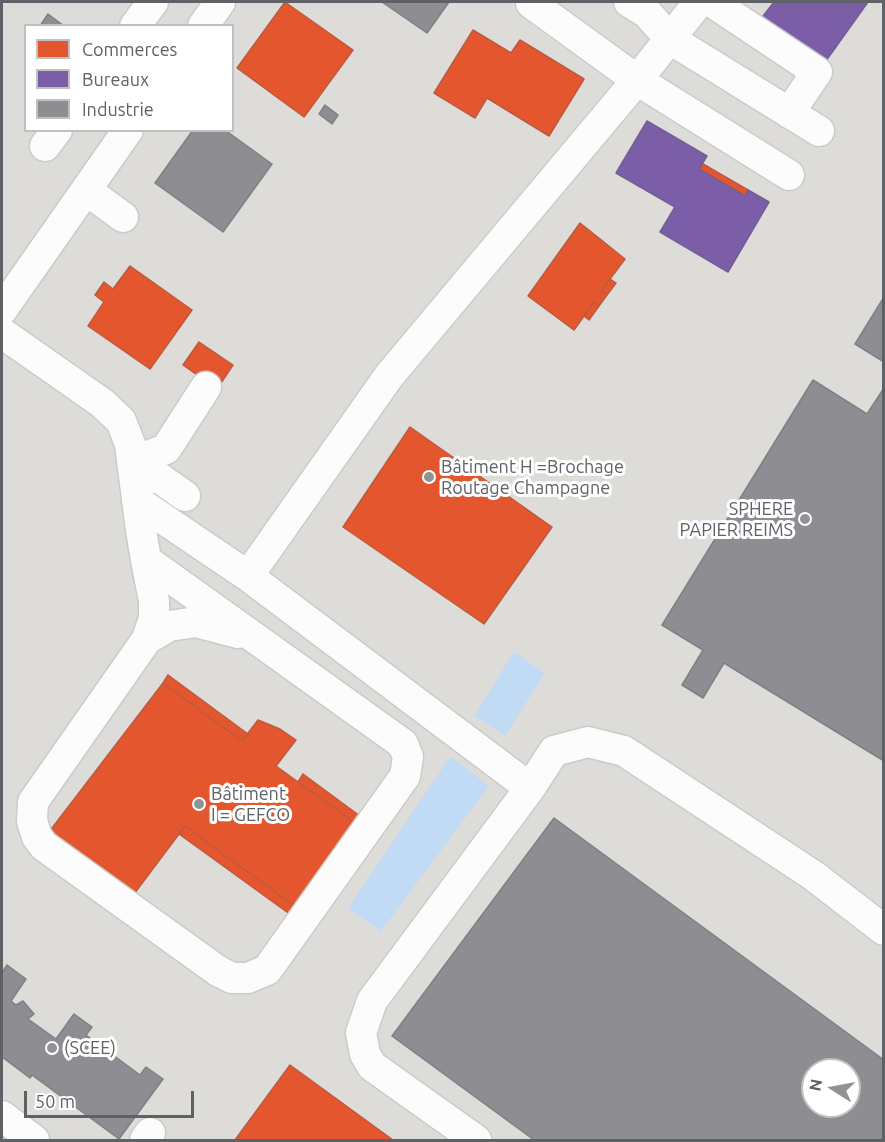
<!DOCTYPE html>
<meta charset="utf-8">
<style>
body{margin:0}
#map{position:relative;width:885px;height:1142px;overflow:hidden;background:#edede9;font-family:Ubuntu,sans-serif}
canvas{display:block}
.frame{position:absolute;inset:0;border:3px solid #5e6166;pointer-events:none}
.legend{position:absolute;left:24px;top:24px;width:210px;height:108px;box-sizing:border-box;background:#fff;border:2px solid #bfc0c2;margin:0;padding:8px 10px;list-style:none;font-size:18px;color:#5e6166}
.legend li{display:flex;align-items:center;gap:12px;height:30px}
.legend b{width:30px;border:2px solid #bfc0c2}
.north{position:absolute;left:801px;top:1058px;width:60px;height:60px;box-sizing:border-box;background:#fff;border:2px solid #bfc0c2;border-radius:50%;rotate:281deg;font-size:16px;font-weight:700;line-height:24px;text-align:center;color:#5e6166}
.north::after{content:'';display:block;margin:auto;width:21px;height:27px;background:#909294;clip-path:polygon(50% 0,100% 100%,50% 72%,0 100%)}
.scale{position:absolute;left:24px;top:1091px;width:170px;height:27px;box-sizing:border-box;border:3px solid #5e6166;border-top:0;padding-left:8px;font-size:18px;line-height:21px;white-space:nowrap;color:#5e6166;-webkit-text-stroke:4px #fff;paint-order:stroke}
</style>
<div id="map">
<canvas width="885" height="1142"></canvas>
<div class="frame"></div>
<ul class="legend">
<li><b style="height:16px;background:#e4572e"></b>Commerces</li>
<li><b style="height:16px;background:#7b5ea7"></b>Bureaux</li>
<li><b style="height:16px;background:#8d8d92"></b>Industrie</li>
</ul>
<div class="north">N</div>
<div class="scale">50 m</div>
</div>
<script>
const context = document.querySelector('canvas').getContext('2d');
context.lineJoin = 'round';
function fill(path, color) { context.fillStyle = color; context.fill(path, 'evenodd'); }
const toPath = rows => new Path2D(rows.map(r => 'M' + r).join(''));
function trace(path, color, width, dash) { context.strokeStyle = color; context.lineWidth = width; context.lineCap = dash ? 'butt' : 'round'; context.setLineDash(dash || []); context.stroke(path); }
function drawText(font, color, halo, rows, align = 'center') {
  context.font = font + ' Ubuntu,sans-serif'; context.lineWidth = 6; context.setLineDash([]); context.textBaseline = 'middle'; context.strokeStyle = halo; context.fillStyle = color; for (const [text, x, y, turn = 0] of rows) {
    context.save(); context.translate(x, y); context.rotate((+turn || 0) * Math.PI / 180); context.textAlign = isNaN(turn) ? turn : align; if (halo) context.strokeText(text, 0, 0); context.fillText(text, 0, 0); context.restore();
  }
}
fill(toPath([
 [2,2,883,2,883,1140,2,1140],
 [26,26,232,26,232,130,26,130],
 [813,1070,849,1070,849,1106,813,1106]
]), '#dddcd9');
fill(toPath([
 [514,652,545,673,505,736,474,716],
 [453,758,489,786,381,931,348,908,448,760]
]), '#c1dbf4');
const shops = toPath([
 [285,2,353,50,304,117,237,68,285,2],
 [473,30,511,53,520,40,584,79,549,136,487,98,475,118,434,93,473,30],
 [703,164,748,190,745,196,699,169,703,164],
 [580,223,625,259,601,291,607,295,599,306,594,302,574,330,528,296,580,223],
 [130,266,192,310,150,369,88,326,104,302,95,295,104,282,113,289,130,266],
 [610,279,616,283,607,295,601,291,610,279],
 [594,302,599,306,589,320,584,316,594,302],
 [199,342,233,365,217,389,183,365,199,342],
 [410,427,552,527,484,624,343,527,410,427],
 [168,675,248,734,242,741,163,683,168,675],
 [163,683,242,741,258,720,280,729,296,740,276,766,359,826,297,908,185,826,134,894,49,832,163,683],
 [303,774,364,819,359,826,298,782,303,774],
 [185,826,297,908,291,915,179,834,185,826],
 [290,1065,393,1140,235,1140,290,1065]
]);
fill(shops, '#e4572e');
trace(shops, '#bc5a3f', 1.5);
const offices = toPath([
 [774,2,868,2,823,65,760,20,774,2],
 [647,121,707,156,699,169,745,196,748,190,769,202,728,272,660,232,675,207,616,173,647,121]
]);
fill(offices, '#7b5ea7');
trace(offices, '#725f94', 1.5);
const industry = toPath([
 [382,2,449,2,427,33,382,2],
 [48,14,64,26,40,26,48,14],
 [325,105,338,115,332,124,319,114,325,105],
 [193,130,225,130,272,164,223,232,155,183,193,130],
 [884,297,884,362,855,344,884,297],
 [813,380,867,414,884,388,884,761,724,663,703,698,682,685,703,650,662,625,813,380],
 [554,818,884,1060,884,1140,534,1140,392,1036,554,818],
 [813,1070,849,1070,849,1106,813,1106,813,1070],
 [7,965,26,979,11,1001,16,1005,23,1001,34,1014,28,1019,56,1039,74,1014,92,1027,86,1035,140,1075,146,1067,163,1079,119,1139,32,1075,30,1078,2,1057,2,973,7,965]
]);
fill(industry, '#8d8d92');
trace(industry, '#7f8085', 1.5);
const minor = toPath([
 [532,2,531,3,637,80,789,175],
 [629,2,647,13,670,39,819,131],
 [712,2,817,72,789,113],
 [135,26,153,2],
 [203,26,220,2],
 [45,146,57,130],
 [86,190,123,217],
 [2,310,128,130],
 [2,333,102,403,121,421,130,444,141,530,146,560,154,601,154,618,147,639,33,802,32,821,37,837,44,846,218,971,232,978,248,978,267,970,405,776,408,757,403,744,146,560],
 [132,462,166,449,206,387],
 [135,481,158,477,185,496],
 [137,501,248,576,389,376,637,80,699,2],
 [248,576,530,788],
 [147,639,169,626,196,622,238,633],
 [2,1116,34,1140],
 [145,1140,150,1133],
 [476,1140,372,1066,365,1054,361,1033,372,1001,530,788,554,751,588,742,624,751,814,876,884,930]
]);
trace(minor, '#cacbca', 33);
trace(minor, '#fcfcfc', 30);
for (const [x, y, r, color] of [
 [429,477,6,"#909294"],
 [805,519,6,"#909294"],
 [199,804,6,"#909294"],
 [52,1048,6,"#909294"]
]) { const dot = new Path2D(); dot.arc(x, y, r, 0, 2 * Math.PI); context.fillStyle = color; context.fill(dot); trace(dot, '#fff', 2); }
drawText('18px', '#5e6166', '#fff', [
 ["Bâtiment H =Brochage",441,467],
 ["Routage Champagne",441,488],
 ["SPHERE",793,509,"right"],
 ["PAPIER REIMS",793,530,"right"],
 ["Bâtiment",211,794],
 ["I = GEFCO",211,815],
 ["(SCEE)",64,1048]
], 'left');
</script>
